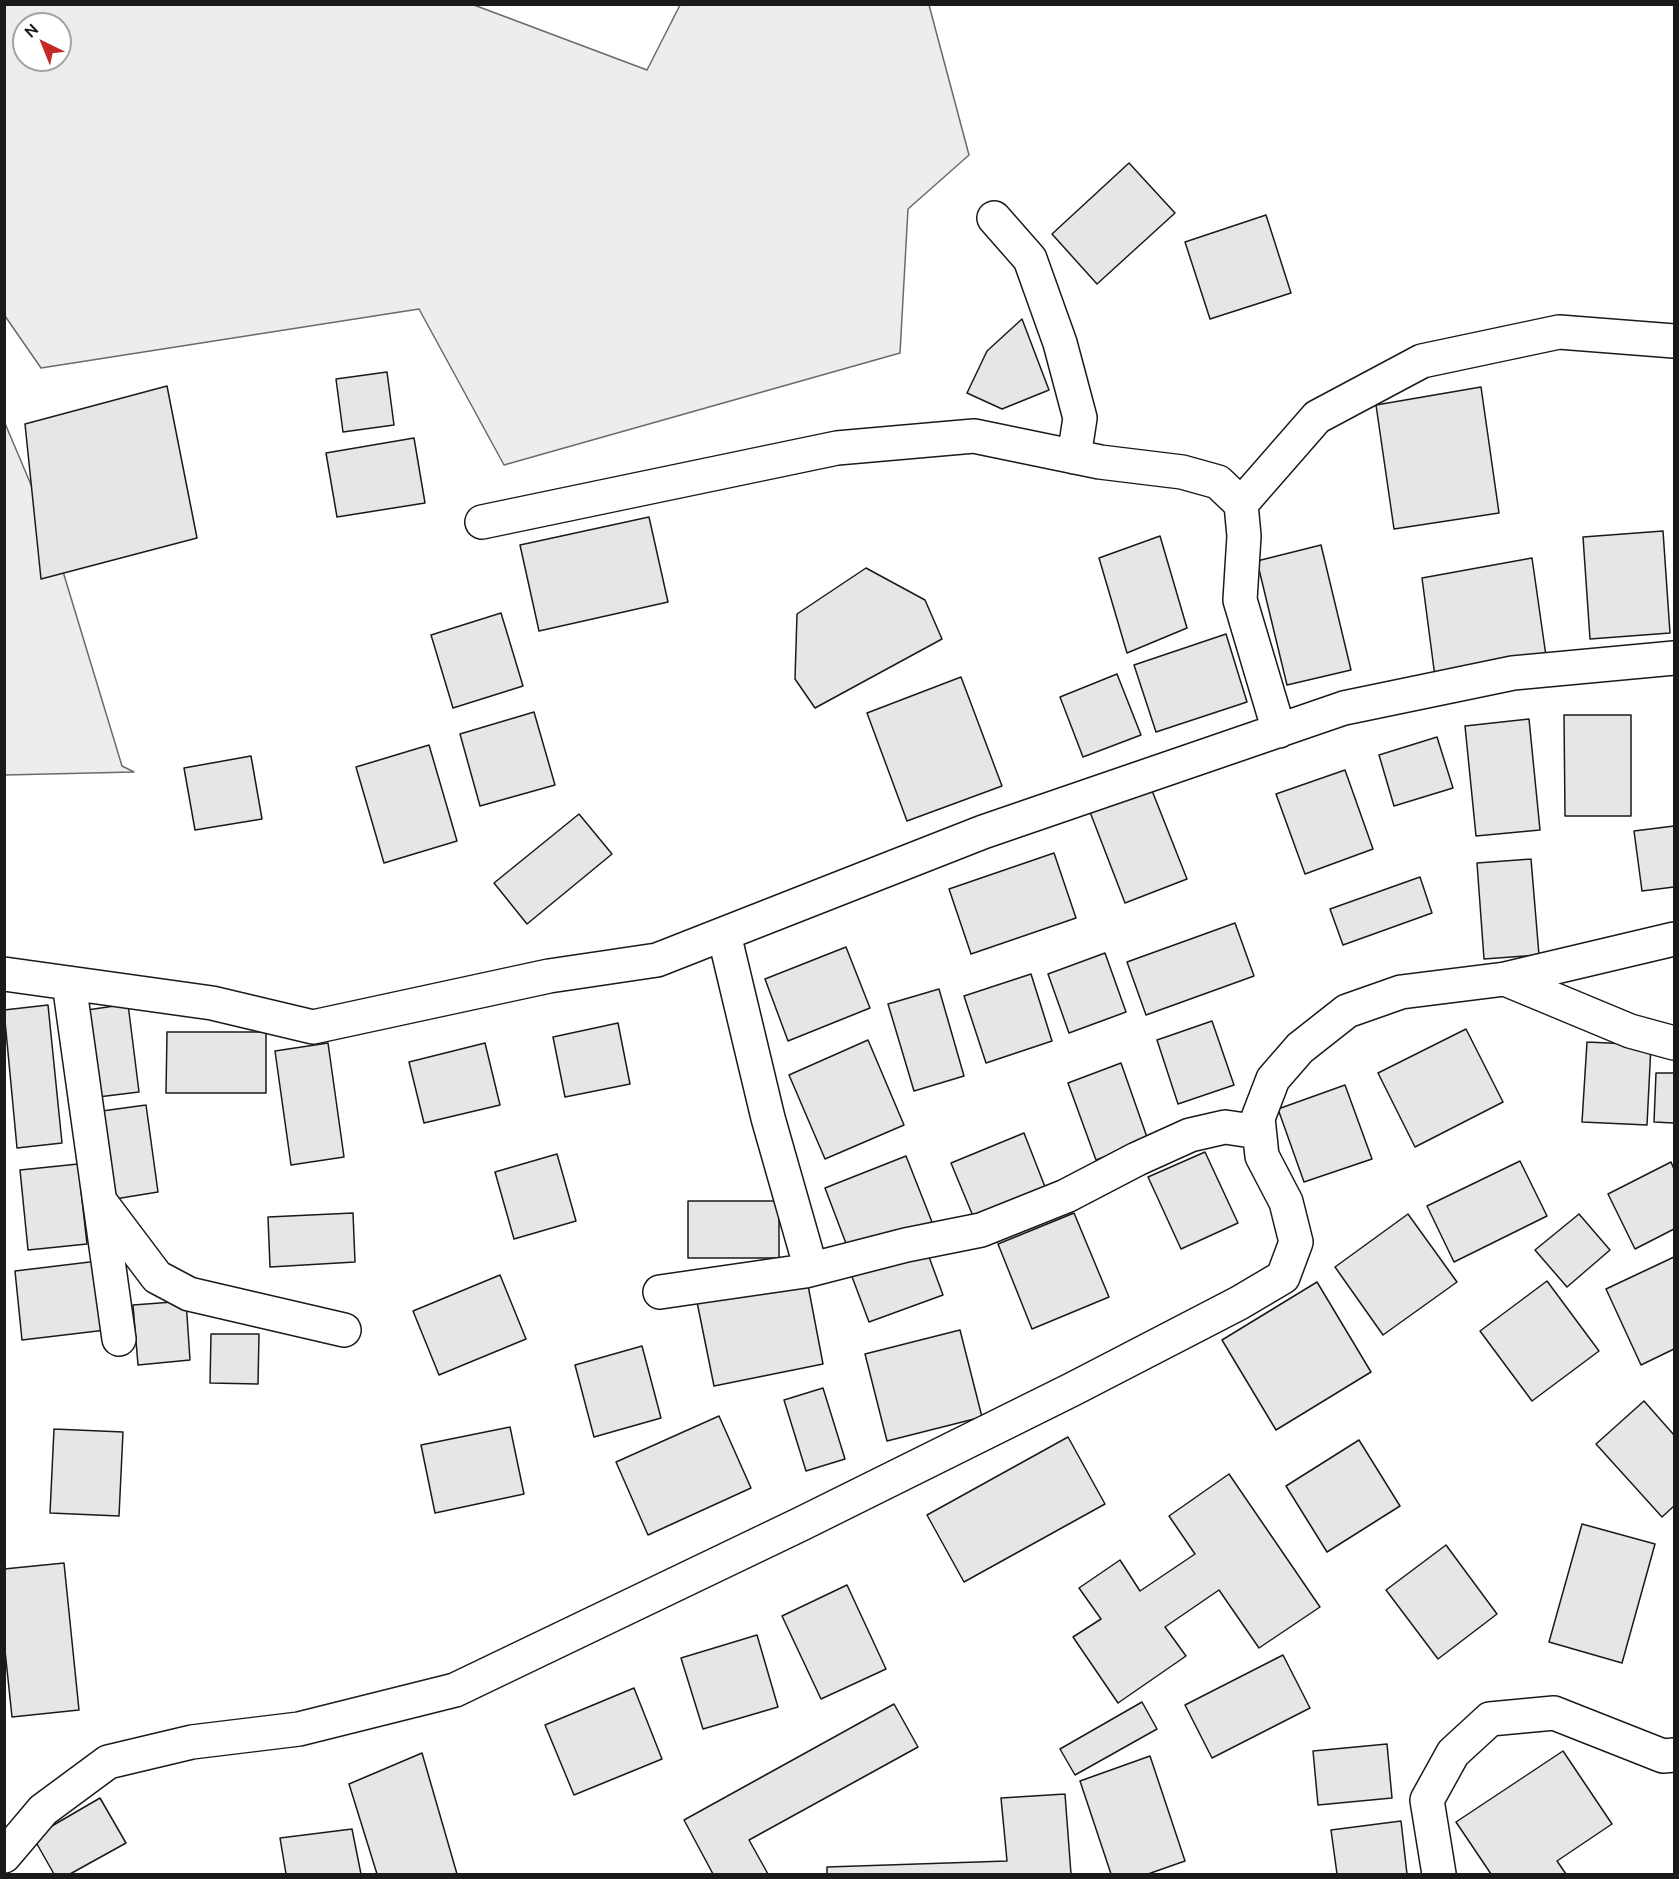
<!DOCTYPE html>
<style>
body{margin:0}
#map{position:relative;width:1679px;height:1879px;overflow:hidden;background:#fff;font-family:Ubuntu,sans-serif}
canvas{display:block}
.frame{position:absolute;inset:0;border:6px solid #1a1a1a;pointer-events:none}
.north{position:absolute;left:12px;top:12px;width:60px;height:60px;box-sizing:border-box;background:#fff;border:2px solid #a3a3a3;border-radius:50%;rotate:317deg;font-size:16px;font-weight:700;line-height:24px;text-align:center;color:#1a1a1a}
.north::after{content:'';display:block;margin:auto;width:21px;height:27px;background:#c62828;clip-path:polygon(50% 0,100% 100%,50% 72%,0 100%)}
</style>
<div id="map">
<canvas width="1679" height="1879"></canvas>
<div class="frame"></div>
<div class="north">N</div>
</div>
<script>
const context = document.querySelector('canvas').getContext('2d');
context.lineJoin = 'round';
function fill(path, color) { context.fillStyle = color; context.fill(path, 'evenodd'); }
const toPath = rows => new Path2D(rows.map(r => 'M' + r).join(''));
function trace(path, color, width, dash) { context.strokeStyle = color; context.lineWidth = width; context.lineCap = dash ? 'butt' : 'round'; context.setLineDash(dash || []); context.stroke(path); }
const built = toPath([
 [4,5,474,5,647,70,680,5,929,5,969,155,908,209,900,353,504,465,419,309,41,368,5,316,4,5],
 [24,24,60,24,60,60,24,60,24,24],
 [4,421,51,532,122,766,134,772,5,775,4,421]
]);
fill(built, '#ededed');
trace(built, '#6a6a6a', 1.5);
const building = toPath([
 [1129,163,1175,213,1097,284,1052,234,1129,163],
 [1266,215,1291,293,1210,319,1185,242,1266,215],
 [1022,319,1049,390,1002,409,967,393,987,351,1022,319],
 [387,372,394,425,343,432,336,379,387,372],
 [167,386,197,538,41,579,25,424,167,386],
 [1481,387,1499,513,1394,529,1376,405,1481,387],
 [414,438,425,503,337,517,326,453,414,438],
 [649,517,668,602,539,631,520,545,649,517],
 [1663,531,1670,633,1590,639,1583,537,1663,531],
 [1160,536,1187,628,1127,653,1099,558,1160,536],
 [1321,545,1351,670,1287,685,1257,561,1321,545],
 [1532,558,1546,656,1435,677,1422,578,1532,558],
 [866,568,925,600,942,639,815,708,795,679,797,614,866,568],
 [501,613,523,686,453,708,431,635,501,613],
 [1226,634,1247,702,1156,732,1134,665,1226,634],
 [1117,674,1141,735,1083,757,1060,697,1117,674],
 [961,677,1002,786,907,821,867,713,961,677],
 [534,712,555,785,480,806,460,734,534,712],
 [1564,715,1631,715,1631,816,1565,816,1564,715],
 [1529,719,1540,830,1476,836,1465,726,1529,719],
 [1437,737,1453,788,1394,806,1379,755,1437,737],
 [429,745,457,841,384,863,356,767,429,745],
 [251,756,262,819,195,830,184,768,251,756],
 [1345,770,1373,849,1305,874,1276,794,1345,770],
 [1151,788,1187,879,1125,903,1090,812,1151,788],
 [579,814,612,854,527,924,494,883,579,814],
 [1674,826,1674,887,1642,891,1634,831,1674,826],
 [1054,853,1076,918,971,954,949,889,1054,853],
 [1531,859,1539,955,1484,959,1477,863,1531,859],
 [1420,877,1432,913,1343,945,1330,909,1420,877],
 [1235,923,1254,976,1146,1015,1127,962,1235,923],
 [846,947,870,1008,788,1041,765,979,846,947],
 [1105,953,1126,1012,1069,1033,1048,974,1105,953],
 [1031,974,1052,1041,986,1063,964,996,1031,974],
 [939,989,964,1076,914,1091,888,1004,939,989],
 [128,1004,139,1092,98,1097,87,1010,128,1004],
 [48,1005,62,1143,17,1148,4,1010,48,1005],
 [1212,1021,1234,1085,1178,1104,1157,1040,1212,1021],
 [618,1023,630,1084,565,1097,553,1037,618,1023],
 [1466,1029,1503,1102,1415,1147,1378,1073,1466,1029],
 [167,1032,266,1032,266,1093,166,1093,167,1032],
 [868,1040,904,1125,825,1159,789,1075,868,1040],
 [1587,1042,1651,1045,1647,1125,1582,1122,1587,1042],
 [328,1043,344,1157,291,1165,275,1051,328,1043],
 [485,1043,500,1105,424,1123,409,1062,485,1043],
 [1121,1063,1148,1140,1096,1160,1068,1083,1121,1063],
 [1656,1073,1674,1073,1674,1123,1654,1122,1656,1073],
 [1345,1085,1372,1159,1304,1182,1278,1109,1345,1085],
 [146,1105,158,1192,115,1199,102,1111,146,1105],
 [1024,1133,1047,1192,975,1221,951,1163,1024,1133],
 [1205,1152,1238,1223,1181,1249,1148,1177,1205,1152],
 [557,1154,576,1221,514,1239,495,1172,557,1154],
 [906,1156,932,1222,850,1254,825,1188,906,1156],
 [1520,1161,1547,1216,1454,1262,1427,1206,1520,1161],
 [1671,1162,1674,1169,1674,1229,1635,1249,1608,1194,1671,1162],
 [78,1164,87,1244,28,1250,20,1170,78,1164],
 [688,1201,779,1201,779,1258,688,1258,688,1201],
 [353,1213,355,1262,270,1267,268,1217,353,1213],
 [1074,1213,1109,1297,1032,1329,998,1244,1074,1213],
 [1408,1214,1457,1282,1383,1335,1335,1267,1408,1214],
 [1579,1214,1610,1250,1567,1287,1535,1250,1579,1214],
 [925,1246,943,1295,869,1322,851,1274,925,1246],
 [1674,1257,1674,1349,1641,1365,1606,1289,1674,1257],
 [98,1261,106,1330,22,1340,15,1271,98,1261],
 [500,1275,526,1339,439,1375,413,1311,500,1275],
 [807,1280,823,1364,714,1386,697,1302,807,1280],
 [1547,1281,1599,1351,1532,1401,1480,1331,1547,1281],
 [1317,1282,1371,1372,1276,1430,1222,1340,1317,1282],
 [186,1301,190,1360,138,1365,133,1305,186,1301],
 [960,1330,982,1417,887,1441,865,1354,960,1330],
 [211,1334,259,1334,258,1384,210,1383,211,1334],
 [642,1346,661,1418,594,1437,575,1365,642,1346],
 [823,1388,845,1459,806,1471,784,1400,823,1388],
 [1644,1401,1674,1435,1674,1506,1662,1517,1596,1444,1644,1401],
 [719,1416,751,1488,648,1535,616,1462,719,1416],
 [510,1427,524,1494,435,1513,421,1445,510,1427],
 [54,1429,123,1432,119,1516,50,1513,54,1429],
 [1068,1437,1105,1504,964,1582,927,1515,1068,1437],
 [1359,1440,1400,1506,1327,1552,1286,1486,1359,1440],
 [1229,1474,1320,1607,1259,1648,1219,1590,1165,1627,1186,1656,1118,1703,1073,1637,1101,1619,1079,1588,1120,1560,1140,1591,1195,1554,1169,1516,1229,1474],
 [1582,1524,1655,1544,1622,1663,1549,1642,1582,1524],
 [1446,1545,1497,1614,1438,1659,1386,1590,1446,1545],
 [64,1563,79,1710,12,1717,4,1641,4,1569,64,1563],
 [847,1585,886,1669,821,1699,782,1616,847,1585],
 [757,1635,778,1707,703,1729,681,1658,757,1635],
 [1283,1655,1310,1708,1212,1758,1185,1705,1283,1655],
 [634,1688,662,1759,574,1795,545,1725,634,1688],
 [1142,1702,1157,1729,1075,1775,1060,1749,1142,1702],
 [894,1704,918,1747,749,1840,768,1874,713,1874,684,1820,894,1704],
 [1387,1744,1392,1798,1318,1805,1313,1751,1387,1744],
 [1563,1751,1612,1824,1557,1861,1566,1874,1491,1874,1456,1822,1563,1751],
 [422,1753,457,1874,377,1874,349,1784,422,1753],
 [1150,1756,1185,1861,1148,1874,1111,1874,1080,1781,1150,1756],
 [1065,1794,1071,1874,827,1874,827,1867,1007,1861,1001,1798,1065,1794],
 [100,1798,126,1843,70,1874,54,1874,33,1837,100,1798],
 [1401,1821,1407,1874,1337,1874,1331,1830,1401,1821],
 [352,1829,361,1874,286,1874,280,1838,352,1829]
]);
fill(building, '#e6e6e6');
trace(building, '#1a1a1a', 1.5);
const minor = toPath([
 [994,218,1030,259,1060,343,1080,418,1074,457],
 [1241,504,1317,417,1422,361,1559,332,1674,341],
 [482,522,837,448,974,436,1100,462,1182,472,1218,482,1241,504,1244,536,1240,600,1279,731],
 [724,934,768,1118,811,1269],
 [4,974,212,1003,313,1027,549,976,657,960,983,832,1344,708,1513,673,1674,658],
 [1505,979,1630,1031,1674,1043],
 [69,983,119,1339],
 [102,1204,157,1277,189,1294,344,1330],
 [660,1292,805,1271,906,1245,981,1230,1066,1196,1137,1159,1190,1135,1225,1127,1259,1132],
 [4,1856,43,1810,108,1762,192,1742,299,1729,455,1690,801,1524,1073,1389,1239,1303,1283,1277,1296,1242,1286,1202,1262,1156,1258,1118,1273,1079,1300,1048,1347,1011,1401,992,1505,979,1674,939],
 [1439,1874,1427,1800,1453,1753,1490,1719,1554,1713,1663,1756,1674,1755]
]);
trace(minor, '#1a1a1a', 36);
trace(minor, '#fff', 33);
</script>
